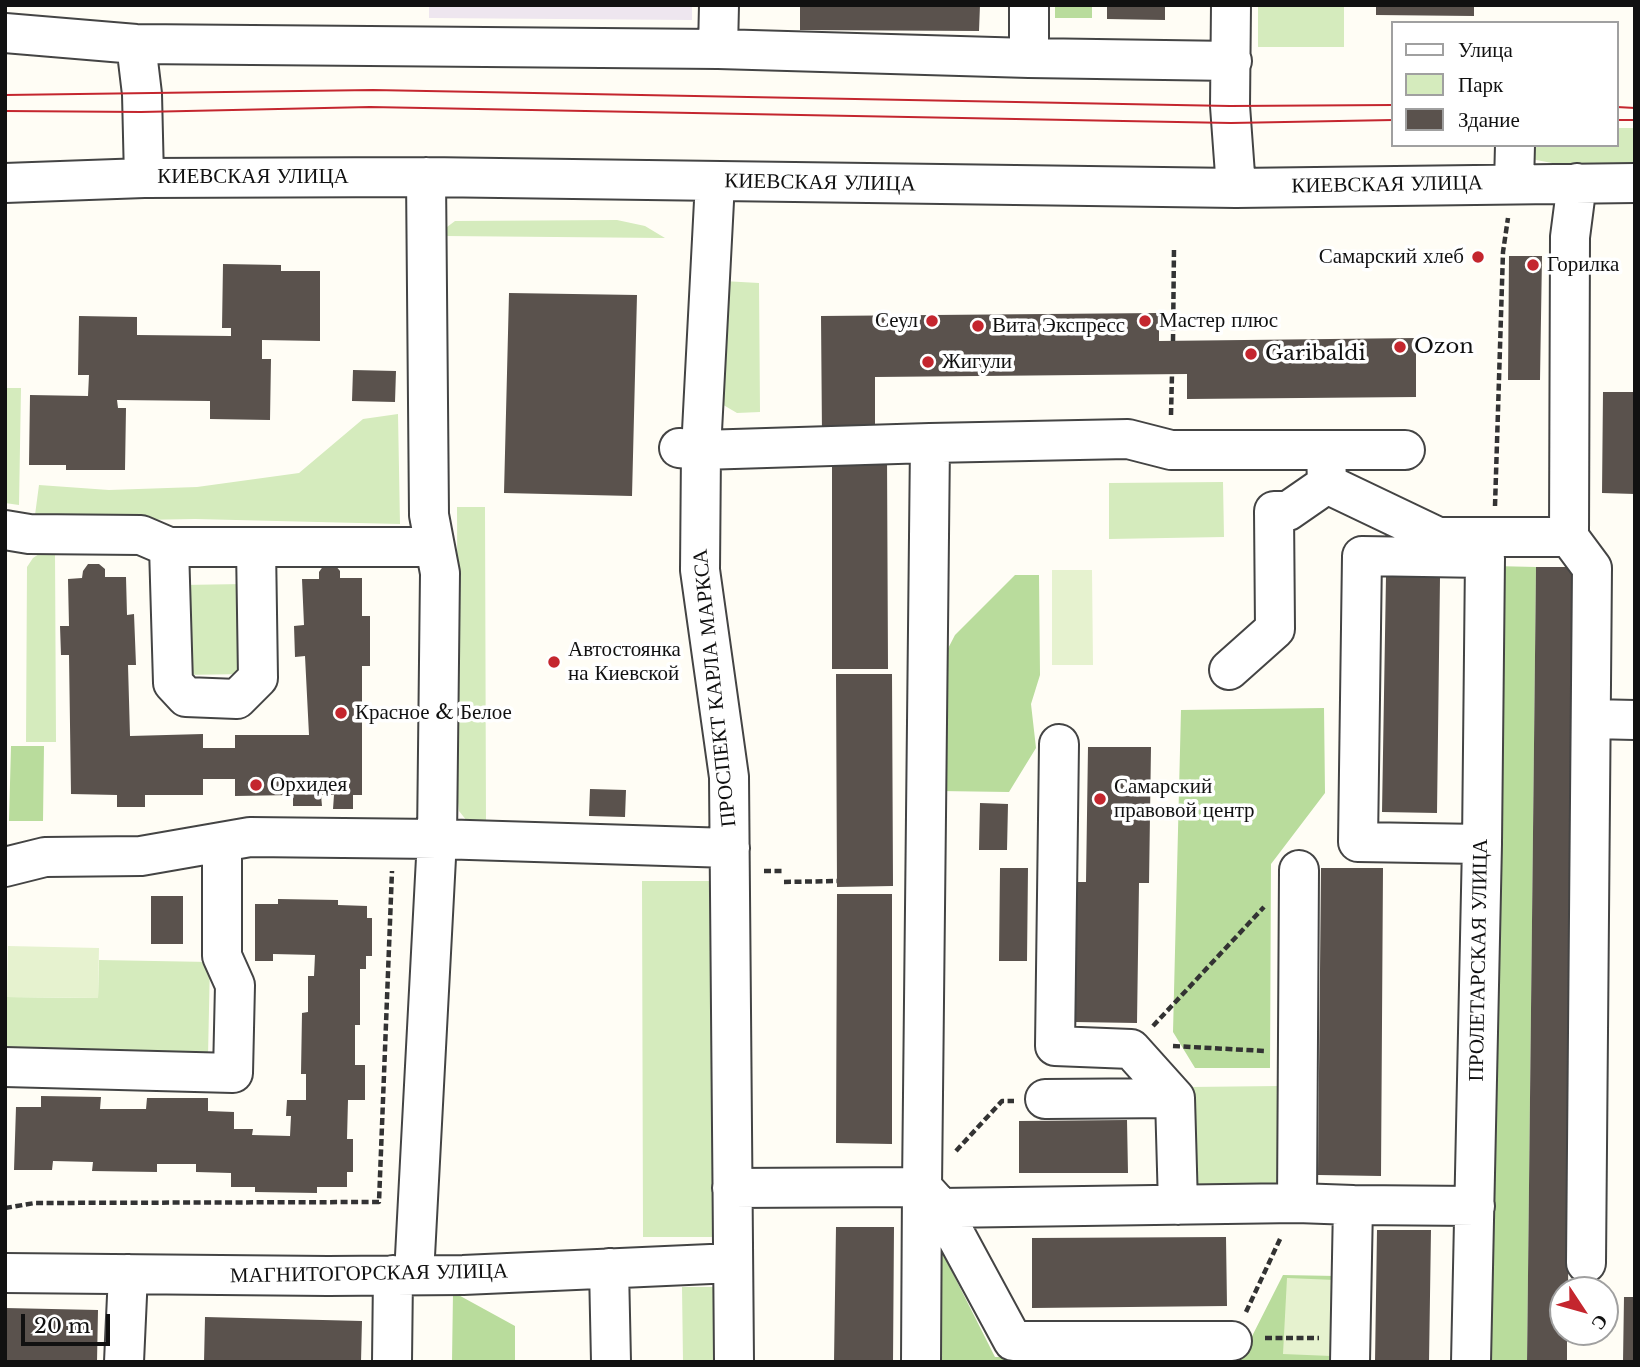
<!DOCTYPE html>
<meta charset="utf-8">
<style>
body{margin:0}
#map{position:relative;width:1640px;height:1367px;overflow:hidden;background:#fffdf5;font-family:"Libre Baskerville",serif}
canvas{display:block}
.frame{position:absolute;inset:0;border:7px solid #111;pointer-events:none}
.legend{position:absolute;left:1391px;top:21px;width:228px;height:126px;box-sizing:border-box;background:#fff;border:2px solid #a0a0a0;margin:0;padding:9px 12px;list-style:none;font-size:21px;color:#111}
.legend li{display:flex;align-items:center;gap:14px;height:35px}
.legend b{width:35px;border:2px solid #a0a0a0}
.north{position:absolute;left:1549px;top:1276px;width:70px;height:70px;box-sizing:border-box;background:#fff;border:2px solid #a0a0a0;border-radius:50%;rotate:126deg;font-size:19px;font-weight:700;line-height:28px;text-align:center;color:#111}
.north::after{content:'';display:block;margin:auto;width:24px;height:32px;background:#c4262e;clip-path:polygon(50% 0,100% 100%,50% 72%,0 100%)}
.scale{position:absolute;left:21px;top:1314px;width:89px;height:32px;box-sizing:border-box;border:4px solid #111;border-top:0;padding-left:9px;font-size:21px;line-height:24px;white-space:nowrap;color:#111;-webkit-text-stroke:5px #fff;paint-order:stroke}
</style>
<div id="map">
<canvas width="1640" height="1367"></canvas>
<div class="frame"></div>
<ul class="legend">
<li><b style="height:9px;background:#fff"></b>Улица</li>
<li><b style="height:19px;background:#d5ebbd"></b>Парк</li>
<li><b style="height:19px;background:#5a524d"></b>Здание</li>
</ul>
<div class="north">С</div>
<div class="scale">20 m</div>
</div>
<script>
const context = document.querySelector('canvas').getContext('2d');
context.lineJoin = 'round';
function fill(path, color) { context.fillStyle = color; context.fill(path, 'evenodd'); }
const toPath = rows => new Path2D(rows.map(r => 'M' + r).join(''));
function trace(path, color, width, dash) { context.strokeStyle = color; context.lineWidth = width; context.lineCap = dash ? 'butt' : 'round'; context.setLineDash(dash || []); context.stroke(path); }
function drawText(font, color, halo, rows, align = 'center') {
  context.font = font + ' "Libre Baskerville",serif'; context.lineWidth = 7; context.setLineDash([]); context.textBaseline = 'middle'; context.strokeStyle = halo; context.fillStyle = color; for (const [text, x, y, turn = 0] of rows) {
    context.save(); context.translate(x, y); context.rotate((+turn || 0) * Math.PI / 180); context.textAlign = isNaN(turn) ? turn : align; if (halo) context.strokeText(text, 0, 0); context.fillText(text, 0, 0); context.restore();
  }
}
fill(toPath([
 [429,5,692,5,692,20,429,18]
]), '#eee6ef');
fill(toPath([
 [1258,5,1344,5,1344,47,1258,47],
 [1617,128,1635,128,1635,163,1552,163,1531,159,1527,145,1617,145],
 [617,220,645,226,665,238,445,236,447,227,455,221],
 [723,281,759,283,760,412,737,413,720,403],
 [5,388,21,388,19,505,5,503],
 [398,414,400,524,195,519,82,521,35,515,39,485,109,490,197,487,299,473,363,419],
 [1223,482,1224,537,1109,539,1109,483],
 [457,507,485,507,486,826,467,821,459,811,458,802],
 [42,552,55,552,56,742,26,742,27,567,33,558],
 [244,584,245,674,183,675,182,585],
 [642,881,712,881,713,1237,643,1237],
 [99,960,210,962,208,1056,5,1052,5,997,98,998],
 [1279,1086,1281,1188,1192,1189,1190,1087],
 [682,1287,713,1287,713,1362,683,1362]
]), '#d5ebbd');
fill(toPath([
 [1055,5,1092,5,1092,18,1055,18],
 [1494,566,1536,567,1527,1362,1484,1362],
 [1015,575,1039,575,1040,675,1031,704,1036,748,1009,792,939,791,940,664,955,635],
 [1324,708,1325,793,1271,864,1270,1068,1195,1068,1173,1032,1181,710],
 [11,746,44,746,43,821,9,821],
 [938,1244,995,1357,1242,1356,1283,1275,1336,1276,1333,1362,937,1362],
 [453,1292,515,1326,515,1362,452,1362]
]), '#b9dc9c');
fill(toPath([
 [1052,570,1092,570,1093,665,1052,665],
 [8,946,99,948,98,998,7,997],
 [1287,1278,1335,1280,1331,1356,1283,1354]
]), '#e6f2cf');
fill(toPath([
 [800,5,980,5,979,31,800,30],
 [1107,5,1165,5,1165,20,1107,19],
 [1376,5,1474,5,1474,16,1376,15],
 [1509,256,1542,256,1540,380,1508,380],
 [223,264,281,265,281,271,320,271,320,341,262,340,262,359,271,359,270,420,210,419,210,401,117,400,118,408,126,408,125,470,66,470,66,465,29,465,30,395,88,396,89,375,78,375,79,316,137,317,137,335,231,336,231,328,222,328],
 [509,293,637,295,632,496,504,493],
 [1159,313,1159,341,1416,338,1416,397,1187,399,1187,374,875,377,875,436,822,436,821,316],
 [353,370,396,371,395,402,352,401],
 [1603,392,1635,392,1635,494,1602,493],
 [832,454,887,454,888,669,832,669],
 [88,564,99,564,105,569,105,577,126,577,127,615,134,614,136,665,128,665,130,736,203,734,203,748,235,748,235,735,309,735,305,656,295,657,294,626,304,625,302,579,319,579,319,572,324,565,335,565,340,571,340,578,362,578,362,616,370,616,370,666,362,666,362,795,353,795,353,809,333,809,334,795,321,795,322,806,293,806,293,795,235,796,235,779,203,779,203,795,145,795,145,807,117,807,117,795,71,794,69,655,61,655,60,626,69,626,68,579,82,578,83,571],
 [1536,567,1576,567,1568,1290,1563,1290,1563,1332,1567,1332,1567,1362,1527,1362],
 [1386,576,1440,577,1437,813,1382,812],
 [836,674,892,674,893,886,837,887],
 [1088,747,1151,747,1149,883,1139,883,1137,1023,1074,1022,1076,882,1086,882],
 [590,789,626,790,625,817,589,816],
 [980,803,1008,804,1007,850,979,850],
 [1000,868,1028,868,1027,961,999,961],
 [1321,868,1383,868,1381,1176,1318,1175],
 [837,894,892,894,892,1144,836,1143],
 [151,896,183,896,183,944,151,944],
 [278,899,338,900,338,905,367,906,367,918,372,918,372,956,366,956,366,969,360,969,360,1025,355,1025,355,1065,365,1065,365,1100,348,1100,347,1139,353,1139,353,1172,347,1172,347,1187,317,1187,317,1193,255,1192,255,1187,231,1187,231,1173,196,1172,196,1164,157,1164,157,1172,92,1171,93,1162,53,1161,52,1170,14,1170,16,1107,41,1107,41,1096,101,1097,100,1109,146,1109,147,1098,208,1098,208,1111,234,1112,234,1129,253,1129,252,1135,290,1136,291,1116,286,1116,287,1100,306,1100,306,1074,301,1074,302,1013,308,1012,308,976,314,976,315,955,273,954,273,961,255,961,255,904,278,904],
 [1127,1120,1128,1173,1019,1173,1019,1121],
 [836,1227,894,1227,893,1362,834,1362],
 [1377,1230,1431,1230,1429,1362,1375,1362],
 [1226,1237,1227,1306,1032,1308,1032,1238],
 [1624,1297,1635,1297,1635,1362,1623,1362],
 [5,1308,98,1310,97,1362,5,1362],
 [205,1317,362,1321,361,1362,204,1362]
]), '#5a524d');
const minor = toPath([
 [1231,5,1230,106,1236,188],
 [5,33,136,44,718,49,1029,58,1232,61],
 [136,44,142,94,144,178],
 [718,49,719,5],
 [1029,58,1029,5],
 [715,182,701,450,700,570,729,777,734,1362],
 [5,183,144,178,426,177,1236,188,1635,183],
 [1514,184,1515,145],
 [679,448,701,450,930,443],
 [1326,451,1327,484,1438,537,1569,537,1570,237,1577,183],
 [5,530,29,534,141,535,169,547,435,547],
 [1569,537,1592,568,1586,1263],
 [169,547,173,683,186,697,237,699,258,678,256,547],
 [1229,670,1275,629,1274,511,1288,511,1327,484],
 [1591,719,1635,720],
 [1059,744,1055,1046,1131,1049,1175,1098,1178,1205],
 [5,867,45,857,141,856,250,837,437,839,730,848],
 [1299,870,1297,1203,1353,1205],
 [5,1067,233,1073,235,985,222,956,222,842],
 [1045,1099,1175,1098],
 [732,1188,922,1187,930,443,1128,439,1171,450,1405,450],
 [941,1208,1013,1341,1232,1341],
 [609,1268,611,1362],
 [5,1273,328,1276,463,1275,733,1263],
 [414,1275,437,839,440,573,429,515,426,177],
 [124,1362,128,1274],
 [392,1362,393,1275],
 [921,1362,922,1187,941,1208,1297,1203],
 [1350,1362,1353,1205,1475,1206],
 [1471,1362,1482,844,1485,558,1362,556,1358,842,1482,844]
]);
trace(minor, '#444', 42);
trace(toPath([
 [1173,341,1174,248],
 [1171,415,1172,374],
 [1495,506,1503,252,1508,218],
 [764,871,784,871],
 [784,882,837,881],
 [1153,1026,1264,907],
 [1173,1046,1266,1051],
 [956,1151,1002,1101,1014,1101],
 [5,1208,35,1203,379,1202,392,871],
 [1246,1312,1281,1237],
 [1265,1338,1319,1338]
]), '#333', 4.5, [7, 3.5]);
trace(minor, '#fff', 38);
trace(toPath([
 [5,95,373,90,1230,106,1393,105],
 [1617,107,1635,108],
 [5,111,141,112,370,107,1231,123,1393,120],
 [1617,120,1635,120]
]), '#c4262e', 2);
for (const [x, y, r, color] of [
 [1478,257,7,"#c4262e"],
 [1533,265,7,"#c4262e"],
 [932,321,7,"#c4262e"],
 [1145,321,7,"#c4262e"],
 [978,326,7,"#c4262e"],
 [1400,347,7,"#c4262e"],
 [1251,354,7,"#c4262e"],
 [928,362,7,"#c4262e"],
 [554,662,7,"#c4262e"],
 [341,713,7,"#c4262e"],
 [256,785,7,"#c4262e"],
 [1100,799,7,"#c4262e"]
]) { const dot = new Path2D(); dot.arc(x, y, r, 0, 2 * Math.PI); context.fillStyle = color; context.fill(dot); trace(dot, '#fff', 2.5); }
drawText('21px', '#111', '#fff', [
 ["КИЕВСКАЯ УЛИЦА",253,177],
 ["КИЕВСКАЯ УЛИЦА",820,183,1],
 ["КИЕВСКАЯ УЛИЦА",1387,185,-1],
 ["ПРОСПЕКТ КАРЛА МАРКСА",715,688,-96],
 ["ПРОЛЕТАРСКАЯ УЛИЦА",1479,960,-89],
 ["МАГНИТОГОРСКАЯ УЛИЦА",369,1274,-1]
]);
drawText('21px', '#111', '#fff', [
 ["Самарский хлеб",1464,257,"right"],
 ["Горилка",1547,265],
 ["Сеул",918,321,"right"],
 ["Мастер плюс",1159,321],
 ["Вита Экспресс",992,326],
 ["Ozon",1414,347],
 ["Garibaldi",1265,354],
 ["Жигули",942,362],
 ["Автостоянка",568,650],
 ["на Киевской",568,674],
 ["Красное & Белое",355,713],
 ["Орхидея",270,785],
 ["Самарский",1114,787],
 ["правовой центр",1114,811]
], 'left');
</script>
